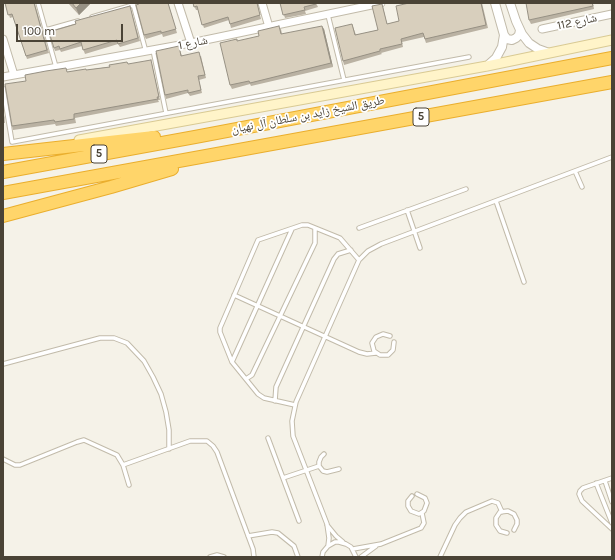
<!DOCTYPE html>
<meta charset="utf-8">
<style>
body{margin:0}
#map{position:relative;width:615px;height:560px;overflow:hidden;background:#f5f2e8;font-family:Karla,sans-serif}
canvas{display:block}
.frame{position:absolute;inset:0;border:4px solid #4a4336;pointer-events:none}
.scale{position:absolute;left:16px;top:24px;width:107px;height:18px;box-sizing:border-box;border:2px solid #4a4336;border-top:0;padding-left:5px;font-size:12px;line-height:14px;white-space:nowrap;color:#4a4336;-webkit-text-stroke:3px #fff;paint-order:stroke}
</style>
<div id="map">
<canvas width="615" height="560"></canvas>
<div class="frame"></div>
<div class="scale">100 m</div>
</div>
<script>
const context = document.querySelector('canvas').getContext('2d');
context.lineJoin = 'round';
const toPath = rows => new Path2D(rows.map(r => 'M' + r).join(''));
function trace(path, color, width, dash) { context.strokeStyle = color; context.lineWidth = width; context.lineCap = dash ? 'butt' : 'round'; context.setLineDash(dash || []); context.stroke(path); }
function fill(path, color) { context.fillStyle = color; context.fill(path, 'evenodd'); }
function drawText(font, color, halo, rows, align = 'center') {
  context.font = font + ' Karla,"Noto Naskh Arabic",sans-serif'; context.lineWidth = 3.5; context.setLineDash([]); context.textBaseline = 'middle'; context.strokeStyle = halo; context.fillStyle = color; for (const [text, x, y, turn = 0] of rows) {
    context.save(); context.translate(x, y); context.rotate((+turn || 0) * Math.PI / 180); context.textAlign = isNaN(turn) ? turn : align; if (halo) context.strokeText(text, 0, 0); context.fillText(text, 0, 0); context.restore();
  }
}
const service = toPath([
 [38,3,56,67],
 [133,4,146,52],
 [328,15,344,80],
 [92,17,133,5],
 [46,30,78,21],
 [153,50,166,113],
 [3,88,12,142,469,57],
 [575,171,582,187],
 [496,201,524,282],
 [407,210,420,248],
 [359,228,466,189],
 [234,295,359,352,367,354,376,353],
 [390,336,383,334,376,337,372,343,374,351,380,355,388,355,393,350,394,342],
 [232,362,292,229],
 [3,364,100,338,114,338,127,343,144,361,153,377,161,394,166,412,169,430,169,449],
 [246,379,252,375,315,243,315,228],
 [275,401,276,387,334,259,338,254,351,250],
 [295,405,264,398,258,394,232,362,220,332,220,328,258,240,302,225,308,225,340,238,359,260],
 [268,438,299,521],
 [324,454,321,457,319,462,319,466,323,471,327,472,339,469],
 [3,459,15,465,20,465,77,442,84,440,117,455,123,465,129,485],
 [123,465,190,441,207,441,213,446,217,452,253,549,254,557],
 [283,478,319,466],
 [612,478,583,488,580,491,579,494,582,501,612,529],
 [605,481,612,502],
 [596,483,612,523],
 [412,496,408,501,408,506,411,511,419,514,424,511,427,503,425,498,417,494],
 [327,525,336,536,343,542],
 [507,533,500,531,496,525,496,518,500,512,508,511,514,514,517,520,517,524,514,530],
 [248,536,272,532,278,533,294,546,298,557],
 [328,546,329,538,327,524,293,436,292,421,296,402,359,260,368,251,381,244,612,157],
 [353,549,381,544,421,528,424,523,422,513],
 [210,557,217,555,224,557],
 [322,557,323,552,328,546,335,542,339,542,346,544,351,547,356,557],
 [361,557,376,546],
 [440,557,455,525,460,518,466,512,492,501,498,503,502,512]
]);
const minor = toPath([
 [178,3,191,43],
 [262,3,269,27],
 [542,29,612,14],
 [3,39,14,75],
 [3,77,191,43,381,3]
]);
const tertiary = toPath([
 [510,3,516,21,522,34,529,43,538,49,549,53],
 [504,35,507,39,512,40,516,38,519,35,520,30],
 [487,66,496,58,502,47,504,35,495,3]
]);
const secondary = toPath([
 [79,140,487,66,612,40]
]);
const motorway = toPath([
 [3,154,154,137],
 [3,172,195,137,612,58],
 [3,193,612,82],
 [3,216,111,187,172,169]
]);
trace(service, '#c2bbaa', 5.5);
trace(minor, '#c2bbaa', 9);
trace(tertiary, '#c2bbaa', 10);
trace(secondary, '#d9ca94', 11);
trace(motorway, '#eaae2d', 14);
trace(service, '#fff', 3.5);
trace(minor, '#fff', 7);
trace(tertiary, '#fff', 8);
trace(secondary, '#fff4c9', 9);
trace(motorway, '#ffd56a', 12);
fill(toPath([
 [5,3,35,4,49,53,27,59,13,17,10,18],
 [68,3,91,3,79,15],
 [168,3,177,33,163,37,162,34,146,39,144,35,139,4],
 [193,3,257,3,261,19,231,28,229,20,204,28,198,10,196,10],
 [280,3,316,3,318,7,305,11,306,14,285,18],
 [409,3,482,3,488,28,426,43,424,37,402,42,403,47,381,53,382,54,344,65,343,61,352,24,356,35,378,30,383,7,387,24,399,21],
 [593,3,594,9,531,24,529,20],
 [131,10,140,41,120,47,118,44,85,54,82,46,61,52,60,50,55,51,54,48],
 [281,29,282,34,324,29,333,67,251,86,250,84,232,89,230,85,259,36],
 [180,50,182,56,201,56,206,78,199,80,202,93,190,96,188,93,166,99,165,95],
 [128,64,152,64,160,100,158,100,159,102,75,118,76,123,56,126,55,124,13,130,12,126,26,81,67,72,87,70],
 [3,107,5,123,3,123]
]), '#bab2a3');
fill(toPath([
 [81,3,91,3,79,15,76,8],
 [322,26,324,29,333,67,331,63],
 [3,107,5,123,3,112]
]), '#979184');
const building = toPath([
 [5,3,34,3,47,50,26,56,12,14,8,15,5,3],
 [72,3,81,3,76,8,72,3],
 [139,3,168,3,176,29,161,33,161,31,144,35,136,5,139,4,139,3],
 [193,3,257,3,260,15,230,24,228,17,202,25,197,6,194,7,193,3],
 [280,3,316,3,316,4,304,7,305,10,283,15,280,3],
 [409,3,481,3,486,25,425,39,423,33,401,39,402,44,380,49,380,51,343,61,335,28,352,24,355,35,378,30,372,6,382,4,387,24,399,21,396,6,409,3],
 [526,3,592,3,593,6,529,20,526,3],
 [130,6,138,38,118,44,117,40,83,50,81,42,60,49,59,46,54,48,49,32,76,24,75,21,130,6],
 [279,26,281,34,322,26,331,63,250,83,249,81,230,85,220,43,237,39,237,41,259,36,258,31,279,26],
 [179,46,181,56,199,52,205,75,198,76,201,90,188,93,188,90,165,95,156,51,179,46],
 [151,60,159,97,157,97,158,99,74,114,74,119,55,122,54,120,12,126,5,84,26,81,25,75,46,71,66,68,67,72,86,69,86,70,110,67,109,65,127,62,128,64,151,60]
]);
fill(building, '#d8cfbd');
trace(building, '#979184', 1);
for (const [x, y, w] of [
 [421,117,16],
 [99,154,16]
]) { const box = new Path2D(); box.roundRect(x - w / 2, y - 9, w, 18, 3); context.fillStyle = '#fff'; context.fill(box); trace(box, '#4a4336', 1); }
drawText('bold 11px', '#4a4336', null, [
 ["5",421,117],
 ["5",99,154]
]);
drawText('12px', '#4a4336', '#fff', [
 ["شارع 112",577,22,-12],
 ["شارع 1",193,43,-11],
 ["طريق الشيخ زايد بن سلطان آل نهيان",308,115,-11]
]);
</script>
